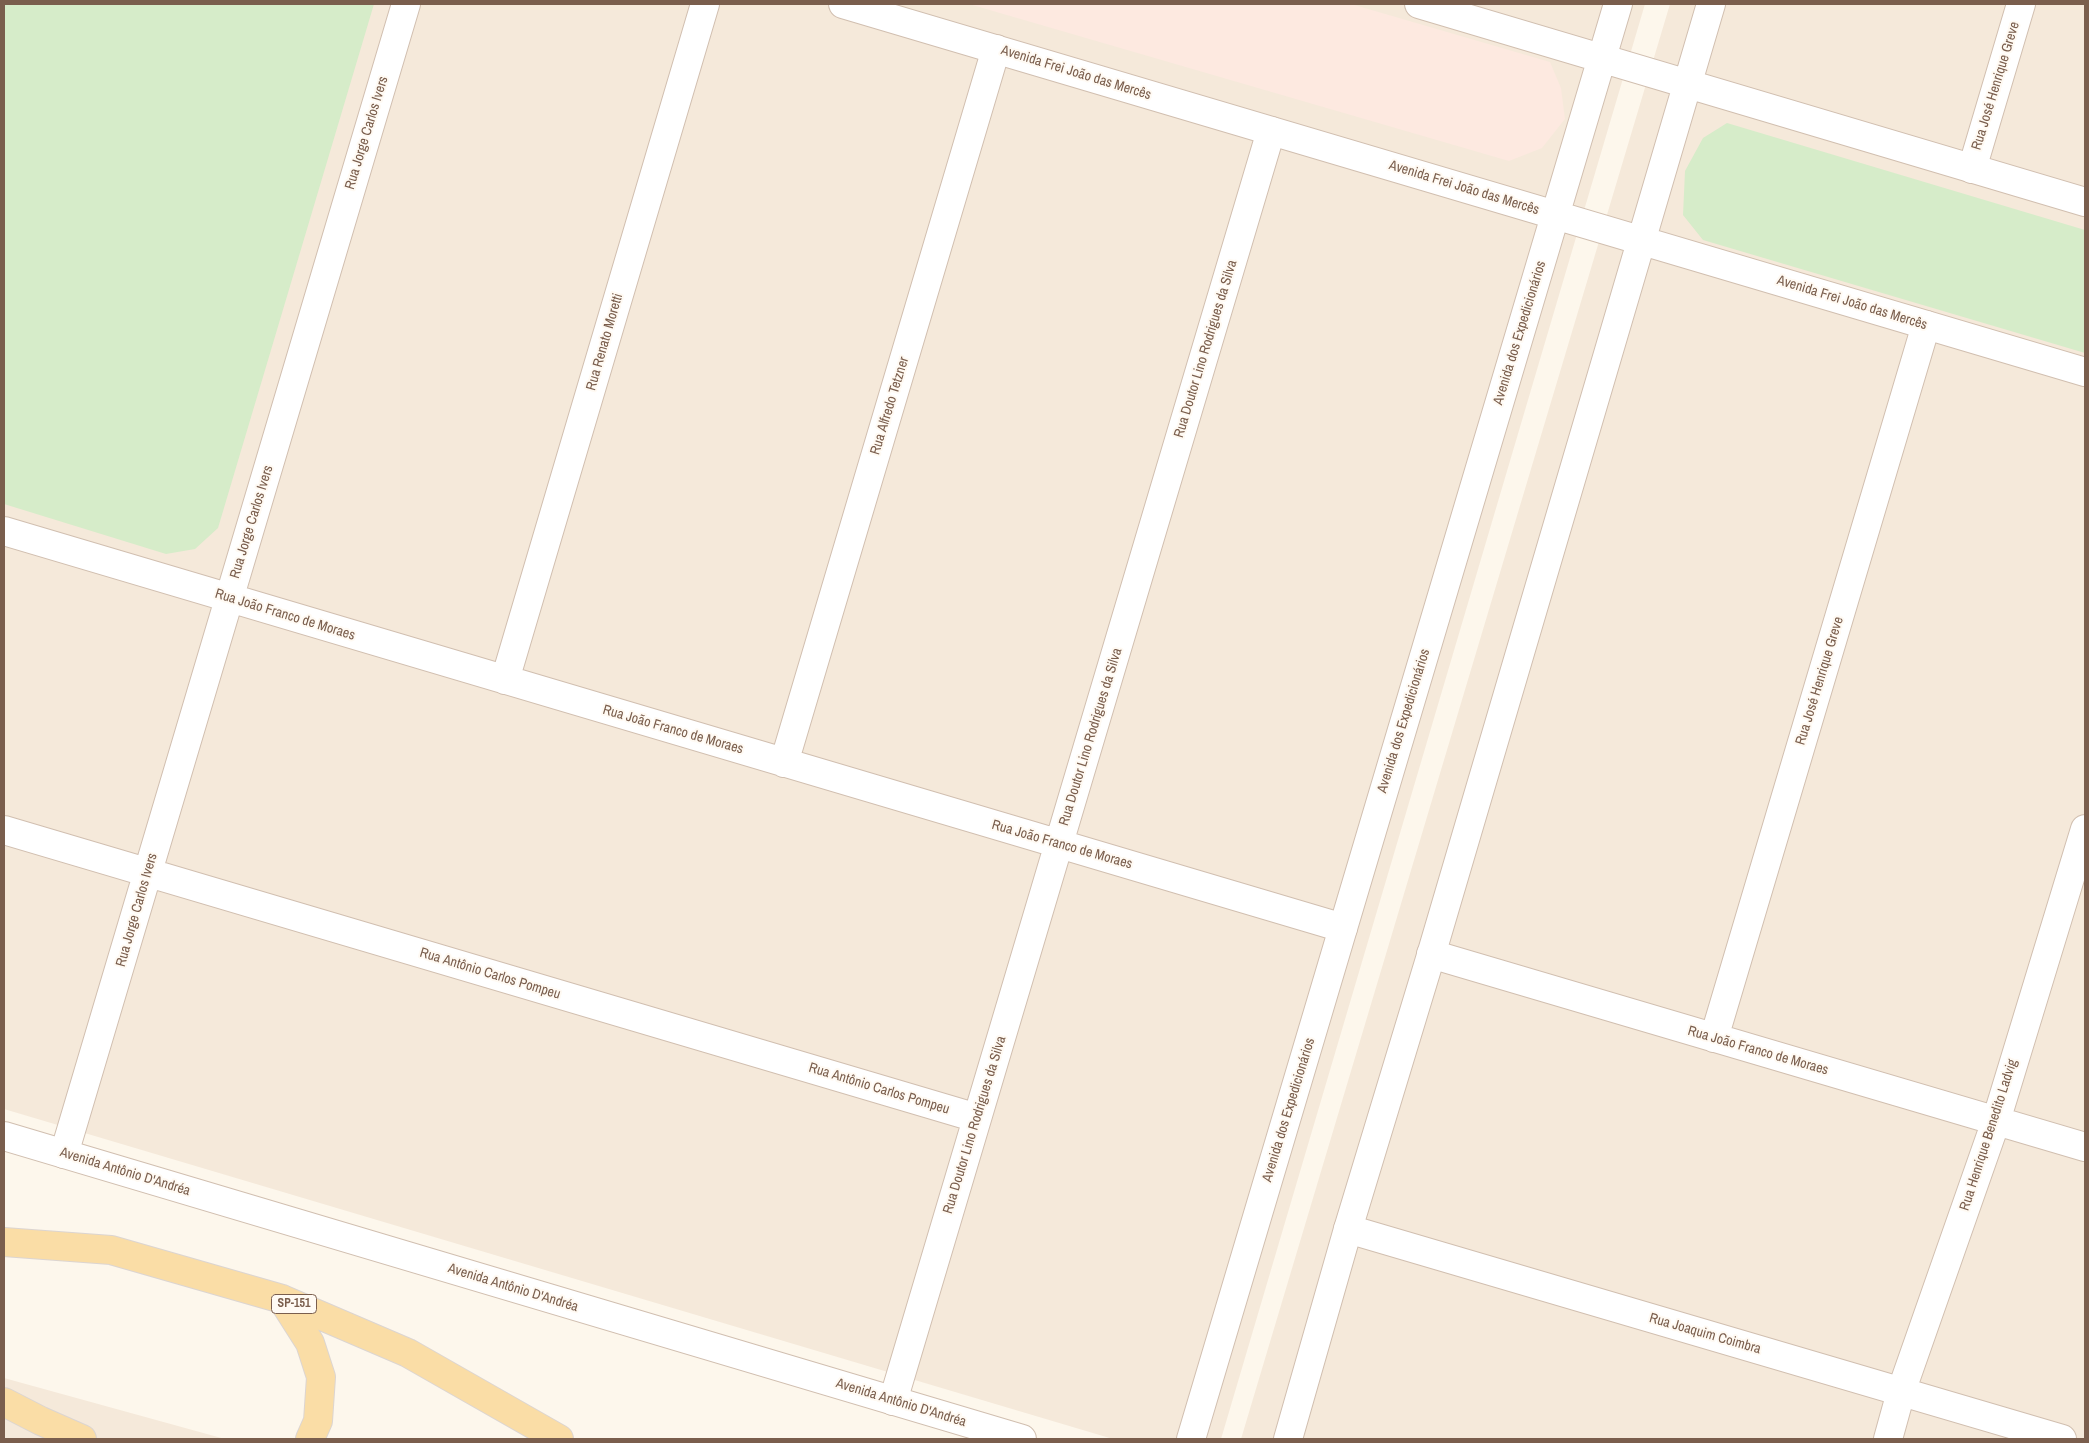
<!DOCTYPE html>
<meta charset="utf-8">
<style>
body{margin:0}
#map{position:relative;width:2089px;height:1443px;overflow:hidden;background:#fdf7ec;font-family:"Archivo Narrow",sans-serif}
canvas{display:block}
.frame{position:absolute;inset:0;border:5px solid #7a5e4d;pointer-events:none}
</style>
<div id="map">
<canvas width="2089" height="1443"></canvas>
<div class="frame"></div>
</div>
<script>
const context = document.querySelector('canvas').getContext('2d');
context.lineJoin = 'round';
function fill(path, color) { context.fillStyle = color; context.fill(path, 'evenodd'); }
const toPath = rows => new Path2D(rows.map(r => 'M' + r).join(''));
function trace(path, color, width, dash) { context.strokeStyle = color; context.lineWidth = width; context.lineCap = dash ? 'butt' : 'round'; context.setLineDash(dash || []); context.stroke(path); }
function drawText(font, color, halo, rows, align = 'center') {
  context.font = font + ' "Archivo Narrow",sans-serif'; context.lineWidth = 4; context.setLineDash([]); context.textBaseline = 'middle'; context.strokeStyle = halo; context.fillStyle = color; for (const [text, x, y, turn = 0] of rows) {
    context.save(); context.translate(x, y); context.rotate((+turn || 0) * Math.PI / 180); context.textAlign = isNaN(turn) ? turn : align; if (halo) context.strokeText(text, 0, 0); context.fillText(text, 0, 0); context.restore();
  }
}
fill(toPath([
 [4,4,1645,4,1221,1439,1113,1439,4,1109],
 [1670,4,2085,4,2085,1439,1241,1439],
 [4,1378,225,1439,4,1439]
]), '#f5e9da');
fill(toPath([
 [969,4,1351,4,1550,62,1561,88,1565,119,1542,148,1509,161]
]), '#fde9e0');
fill(toPath([
 [4,4,374,4,218,528,195,549,166,554,4,504],
 [1727,123,2085,230,2085,353,1703,240,1683,215,1685,171,1703,138]
]), '#d6ecc9');
const minor = toPath([
 [1972,169,2021,4],
 [4,531,1343,928],
 [505,680,705,4],
 [784,763,996,49],
 [4,830,977,1118],
 [1431,954,2085,1147],
 [1714,1038,1926,325],
 [64,1154,406,4],
 [1348,1229,2062,1439],
 [893,1401,1271,131],
 [1888,1439,1901,1392,1996,1121,2085,829]
]);
const tertiary = toPath([
 [843,4,2085,372],
 [1419,4,2085,202],
 [4,1136,1022,1439],
 [1191,1439,1618,4],
 [1288,1439,1348,1229,1429,962,1711,4]
]);
const primary = toPath([
 [4,1242,111,1250,282,1299,408,1353,559,1439],
 [282,1299,310,1343,321,1377,318,1421,310,1439],
 [4,1402,41,1421,82,1439]
]);
trace(minor, '#d1bfb0', 30);
trace(tertiary, '#d1bfb0', 30);
trace(primary, '#dcd5d1', 30);
trace(minor, '#fff', 28);
trace(tertiary, '#fff', 28);
trace(primary, '#fadda6', 28);
for (const [x, y, w] of [
 [294,1304,45]
]) { const box = new Path2D(); box.roundRect(x - w / 2, y - 9.5, w, 19, 4); context.fillStyle = '#fffaf3'; context.fill(box); trace(box, '#7a5e4d', 1); }
drawText('bold 12px', '#7a5e4d', null, [
 ["SP-151",294,1304]
]);
drawText('14px', '#7a5e4d', '#fffaf3', [
 ["Avenida Frei João das Mercês",1076,73,17],
 ["Rua José Henrique Greve",1996,86,-73],
 ["Rua Jorge Carlos Ivers",367,133,-73],
 ["Avenida Frei João das Mercês",1464,188,17],
 ["Avenida Frei João das Mercês",1852,303,17],
 ["Avenida dos Expedicionários",1520,333,-73],
 ["Rua Renato Moretti",605,342,-74],
 ["Rua Doutor Lino Rodrigues da Silva",1206,349,-73],
 ["Rua Alfredo Tetzner",890,406,-73],
 ["Rua Jorge Carlos Ivers",252,522,-73],
 ["Rua João Franco de Moraes",285,615,17],
 ["Rua José Henrique Greve",1820,681,-73],
 ["Avenida dos Expedicionários",1404,721,-73],
 ["Rua João Franco de Moraes",673,730,16],
 ["Rua Doutor Lino Rodrigues da Silva",1091,737,-73],
 ["Rua João Franco de Moraes",1062,845,16],
 ["Rua Jorge Carlos Ivers",137,910,-74],
 ["Rua Antônio Carlos Pompeu",490,974,17],
 ["Rua João Franco de Moraes",1758,1051,16],
 ["Rua Antônio Carlos Pompeu",879,1089,17],
 ["Avenida dos Expedicionários",1289,1110,-73],
 ["Rua Doutor Lino Rodrigues da Silva",975,1125,-73],
 ["Rua Henrique Benedito Ladvig",1989,1135,-72],
 ["Avenida Antônio D'Andréa",125,1172,17],
 ["Avenida Antônio D'Andréa",513,1288,17],
 ["Rua Joaquim Coimbra",1705,1334,16],
 ["Avenida Antônio D'Andréa",901,1403,17]
]);
</script>
